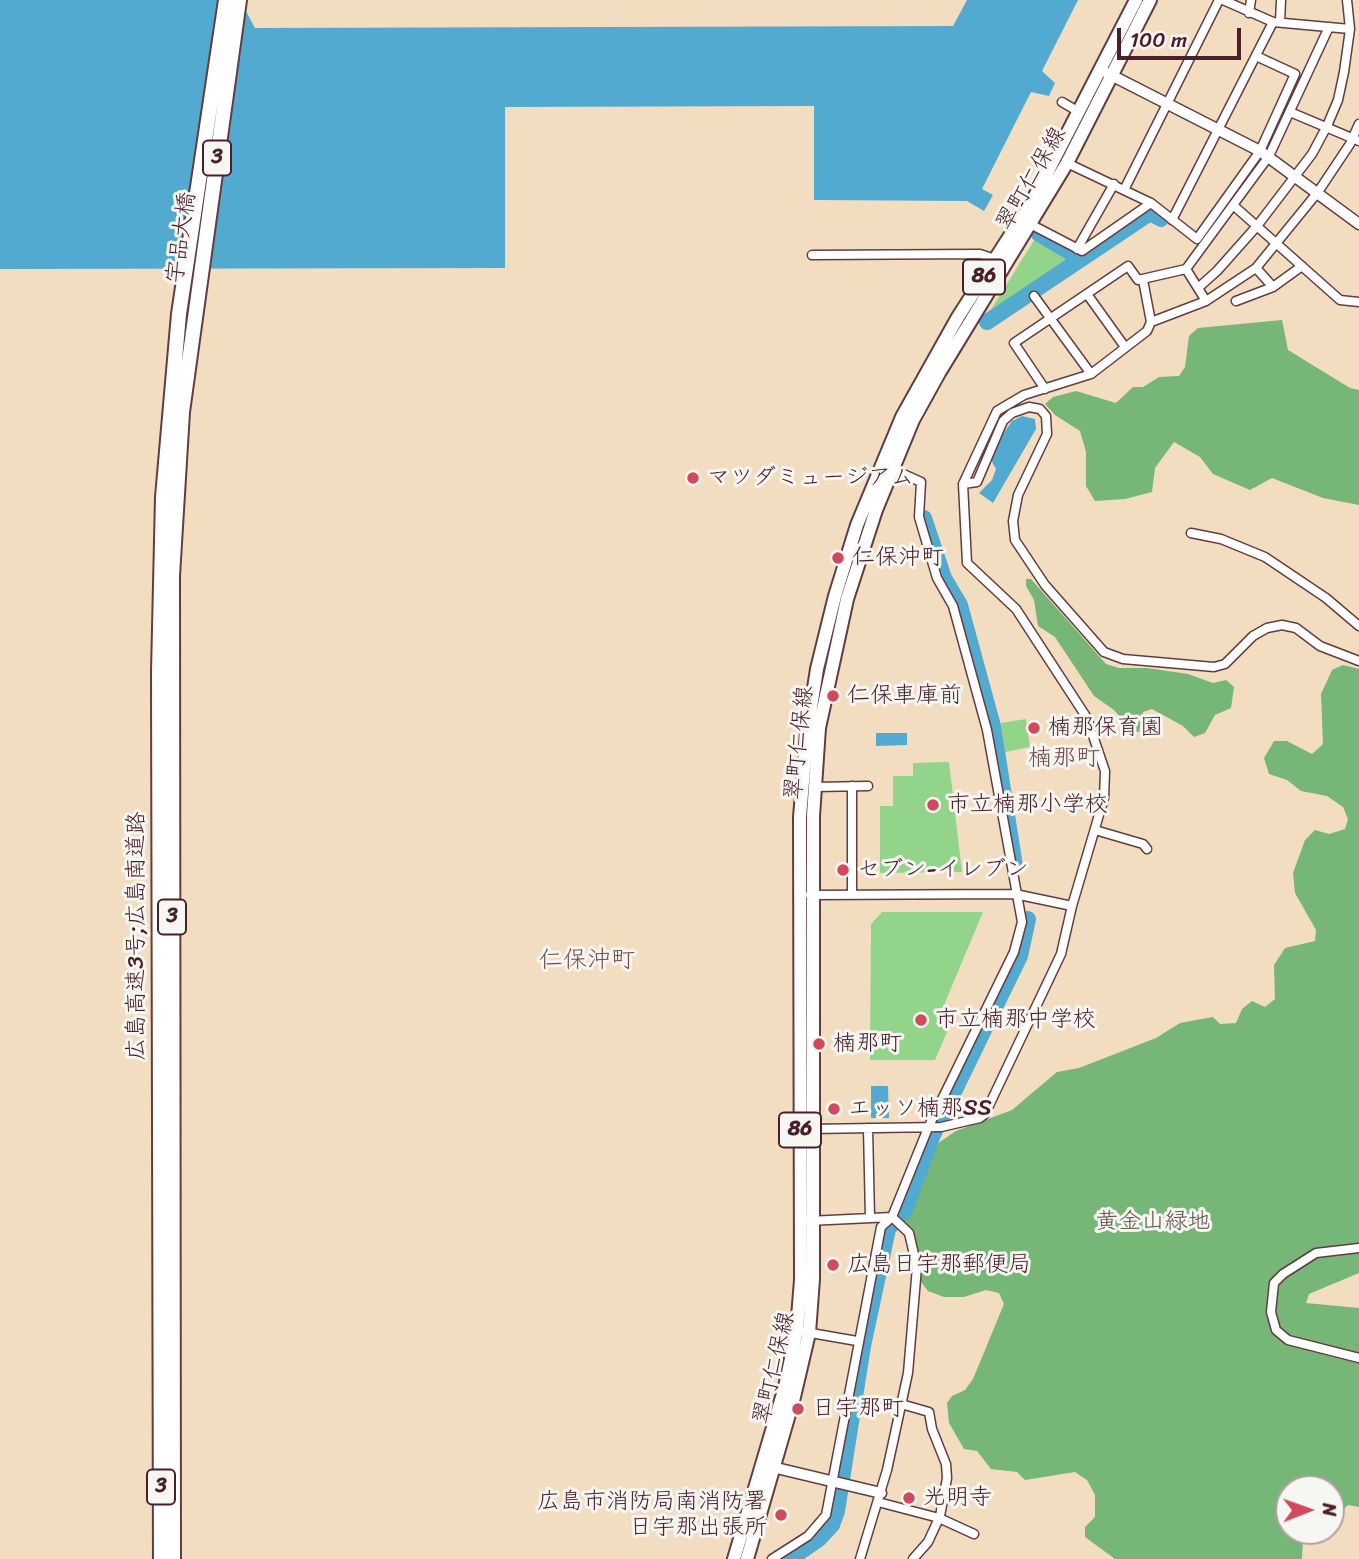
<!DOCTYPE html>
<meta charset="utf-8">
<style>
body{margin:0}
#map{position:relative;width:1359px;height:1559px;overflow:hidden;background:#f3ddc0;font-family:Sriracha,sans-serif}
canvas{display:block}
.north{position:absolute;left:1275px;top:1475px;width:70px;height:70px;box-sizing:border-box;background:#f6f6f2;border:2px solid #b1a0a2;border-radius:50%;rotate:89deg;font-size:19px;font-weight:700;line-height:28px;text-align:center;color:#4a1f2b}
.north::after{content:'';display:block;margin:auto;width:24px;height:32px;background:#d1495b;clip-path:polygon(50% 0,100% 100%,50% 72%,0 100%)}
.scale{position:absolute;left:1117px;top:28px;width:124px;height:32px;box-sizing:border-box;border:4px solid #4a1f2b;border-top:0;padding-left:9px;font-size:21px;line-height:24px;white-space:nowrap;color:#4a1f2b;-webkit-text-stroke:5px #f6f6f2;paint-order:stroke}
</style>
<div id="map">
<canvas width="1359" height="1559"></canvas>
<div class="north">N</div>
<div class="scale">100 m</div>
</div>
<script>
const context = document.querySelector('canvas').getContext('2d');
context.lineJoin = 'round';
function fill(path, color) { context.fillStyle = color; context.fill(path, 'evenodd'); }
const toPath = rows => new Path2D(rows.map(r => 'M' + r).join(''));
function trace(path, color, width, dash) { context.strokeStyle = color; context.lineWidth = width; context.lineCap = dash ? 'butt' : 'round'; context.setLineDash(dash || []); context.stroke(path); }
function drawText(font, color, halo, rows, align = 'center') {
  context.font = font + ' Sriracha,"Klee One",sans-serif'; context.lineWidth = 6; context.setLineDash([]); context.textBaseline = 'middle'; context.strokeStyle = halo; context.fillStyle = color; for (const [text, x, y, turn = 0] of rows) {
    context.save(); context.translate(x, y); context.rotate((+turn || 0) * Math.PI / 180); context.textAlign = isNaN(turn) ? turn : align; if (halo) context.strokeText(text, 0, 0); context.fillText(text, 0, 0); context.restore();
  }
}
fill(toPath([
 [1036,237,1071,255,1072,259,985,319],
 [1026,719,1030,747,1005,752,1001,723],
 [949,762,962,872,880,873,880,806,893,806,893,776,913,776,913,763],
 [882,912,983,912,936,1024,948,1030,935,1060,870,1060,871,924]
]), '#93d48b');
fill(toPath([
 [1282,320,1288,350,1350,388,1359,390,1359,505,1323,498,1272,478,1250,490,1213,474,1200,457,1174,442,1155,468,1152,492,1125,499,1095,501,1086,486,1086,452,1080,431,1055,415,1045,404,1053,397,1076,391,1116,403,1133,387,1143,387,1159,377,1179,376,1185,367,1189,336,1198,328],
 [1026,579,1031,579,1106,664,1119,668,1147,668,1188,674,1213,683,1226,680,1234,687,1231,708,1215,715,1205,733,1194,737,1183,726,1152,709,1143,712,1139,732,1132,731,1114,710,1094,696,1055,637,1038,626,1034,600,1026,586],
 [1343,665,1359,669,1359,1273,1309,1294,1306,1303,1359,1308,1359,1507,1348,1505,1331,1523,1331,1489,1289,1489,1289,1531,1317,1531,1303,1539,1302,1559,1115,1559,1085,1537,1085,1527,1095,1517,1095,1495,1087,1480,1075,1472,1025,1480,1017,1472,991,1469,977,1451,964,1449,949,1423,947,1403,952,1396,965,1390,973,1379,1004,1304,999,1293,986,1290,964,1297,944,1297,928,1291,921,1282,911,1231,902,1217,934,1146,956,1131,1012,1110,1057,1072,1079,1068,1156,1038,1180,1023,1213,1017,1220,1024,1236,1023,1242,1009,1252,1001,1265,1007,1275,999,1274,965,1285,948,1315,941,1316,930,1295,893,1293,873,1305,840,1315,830,1329,834,1345,829,1348,819,1343,807,1327,796,1301,791,1287,780,1269,774,1264,758,1274,741,1287,741,1312,754,1323,744,1321,694,1332,670]
]), '#76b677');
fill(toPath([
 [0,0,240,0,255,28,953,26,967,0,1078,0,1042,71,1055,83,1049,96,1031,92,982,189,993,195,984,211,967,201,814,200,814,106,505,107,505,268,0,269],
 [1022,416,1035,419,1036,429,993,503,979,493,992,480,996,469,991,460,1003,434,1012,421],
 [876,733,907,733,907,745,876,746],
 [871,1086,888,1086,889,1118,871,1118]
]), '#53aad0');
trace(toPath([
 [1039,234,1081,259],
 [987,322,1150,213,1161,219],
 [924,518,944,578,960,605,993,726,1015,866],
 [790,1559,819,1539,832,1525,837,1511,863,1346,888,1229,905,1210,932,1137,1020,956,1028,919]
]), '#53aad0', 16);
const minor = toPath([
 [1223,0,1273,22,1350,29],
 [1249,13,1251,0],
 [1280,22,1281,0],
 [1062,102,1079,112],
 [1290,112,1359,141],
 [1067,163,1151,203,1197,239,1260,151,1295,74,1256,56],
 [1124,190,1219,0],
 [1233,205,1340,300,1359,302],
 [1172,220,1273,22],
 [1032,225,1082,251,1151,203],
 [1077,249,1114,184],
 [812,255,980,254,998,260],
 [1256,268,1273,287],
 [1186,269,1206,301],
 [1143,280,1151,322],
 [1198,288,1217,271,1257,226,1312,154,1327,126,1338,100,1344,72,1350,29,1347,0],
 [1087,294,1125,347],
 [1034,296,1091,374],
 [1236,301,1273,287,1302,266],
 [1045,389,1014,343,1128,266,1138,280,1186,269,1269,156,1329,27],
 [963,484,977,482,1003,421,1012,413,1029,407,1040,409,1046,416,1047,434,1018,495,1013,521,1015,540,1045,585,1104,652,1123,659,1214,667,1225,664,1253,636,1267,628,1282,625,1296,628,1320,646,1359,661],
 [1191,533,1221,539,1265,557,1326,598,1359,626],
 [852,786,852,895],
 [815,787,868,786],
 [1095,830,1143,844,1147,849],
 [810,895,1015,894,1072,906],
 [868,1128,870,1218],
 [810,1129,941,1127,980,1118,985,1114,1061,954,1072,906,1104,798,1105,771,1087,718,1016,609,967,563,963,484,997,411,1024,395,1091,374,1147,331,1151,322,1206,301,1256,268,1318,192,1350,144,1359,124],
 [808,1221,892,1217,909,1233,917,1267,908,1373,887,1470,860,1559],
 [1359,1248,1316,1253,1283,1274,1274,1283,1271,1312,1276,1330,1288,1340,1359,1358],
 [805,1332,857,1341],
 [901,1404,929,1412,932,1429,946,1464,947,1478,940,1516,928,1542,913,1559],
 [878,1502,939,1518,974,1534],
 [772,1559,808,1536,826,1515,881,1227,892,1217,928,1128,1014,952,1022,922,987,730,953,606,937,578,919,517,921,482,890,468]
]);
const tertiary = toPath([
 [1107,73,1260,151,1359,224],
 [768,1466,881,1493]
]);
const primary = toPath([
 [734,1559,785,1387,797,1330,801,1280,800,817,807,733,817,669,835,596,857,525,902,417,958,317,1033,200,1136,0],
 [747,1559,794,1397,809,1333,813,1279,813,816,819,728,847,599,876,510,913,420,939,373,1067,163,1150,0]
]);
const motorway = toPath([
 [161,1559,159,672,163,497,179,314,226,0],
 [173,1559,172,576,182,412,239,0]
]);
trace(minor, '#633c41', 11);
trace(tertiary, '#633c41', 13);
trace(primary, '#633c41', 16);
trace(motorway, '#633c41', 18);
trace(minor, '#fff', 8);
trace(tertiary, '#fff', 10);
trace(primary, '#fff', 12);
trace(motorway, '#fff', 14);
for (const [x, y, r, color] of [
 [693,478,7,"#d1495b"],
 [838,558,7,"#d1495b"],
 [833,696,7,"#d1495b"],
 [1034,728,7,"#d1495b"],
 [933,805,7,"#d1495b"],
 [843,870,7,"#d1495b"],
 [921,1020,7,"#d1495b"],
 [819,1044,7,"#d1495b"],
 [834,1109,7,"#d1495b"],
 [833,1265,7,"#d1495b"],
 [798,1409,7,"#d1495b"],
 [909,1498,7,"#d1495b"],
 [781,1515,7,"#d1495b"]
]) { const dot = new Path2D(); dot.arc(x, y, r, 0, 2 * Math.PI); context.fillStyle = color; context.fill(dot); trace(dot, '#f6f6f2', 2.5); }
for (const [x, y, w] of [
 [217,158,28],
 [984,277,42],
 [172,917,28],
 [800,1130,42],
 [161,1487,28]
]) { const box = new Path2D(); box.roundRect(x - w / 2, y - 17.5, w, 35, 5); context.fillStyle = '#f6f6f2'; context.fill(box); trace(box, '#4a1f2b', 2); }
drawText('bold 21px', '#4a1f2b', null, [
 ["3",217,158],
 ["86",984,277],
 ["3",172,917],
 ["86",800,1130],
 ["3",161,1487]
]);
drawText('23px', '#4a1f2b', '#f6f6f2', [
 ["翠町仁保線",1032,179,-60],
 ["宇品大橋",182,238,-82],
 ["翠町仁保線",800,743,-84],
 ["広島高速3号;広島南道路",137,936,-90],
 ["翠町仁保線",775,1368,-77]
]);
drawText('23px', '#4a1f2b', '#f6f6f2', [
 ["マツダミュージアム",707,478],
 ["仁保沖町",852,558],
 ["仁保車庫前",847,696],
 ["楠那保育園",1048,728],
 ["市立楠那小学校",947,805],
 ["セブン-イレブン",857,870],
 ["市立楠那中学校",935,1020],
 ["楠那町",833,1044],
 ["エッソ楠那SS",848,1109],
 ["広島日宇那郵便局",847,1265],
 ["日宇那町",812,1409],
 ["光明寺",923,1498],
 ["広島市消防局南消防署",767,1502,"right"],
 ["日宇那出張所",767,1528,"right"]
], 'left');
drawText('23px', '#605548', '#f6f6f2', [
 ["黄金山緑地",1153,1222]
]);
drawText('24px', '#774d49', '#f6f6f2', [
 ["楠那町",1064,759],
 ["仁保沖町",587,961]
]);
</script>
